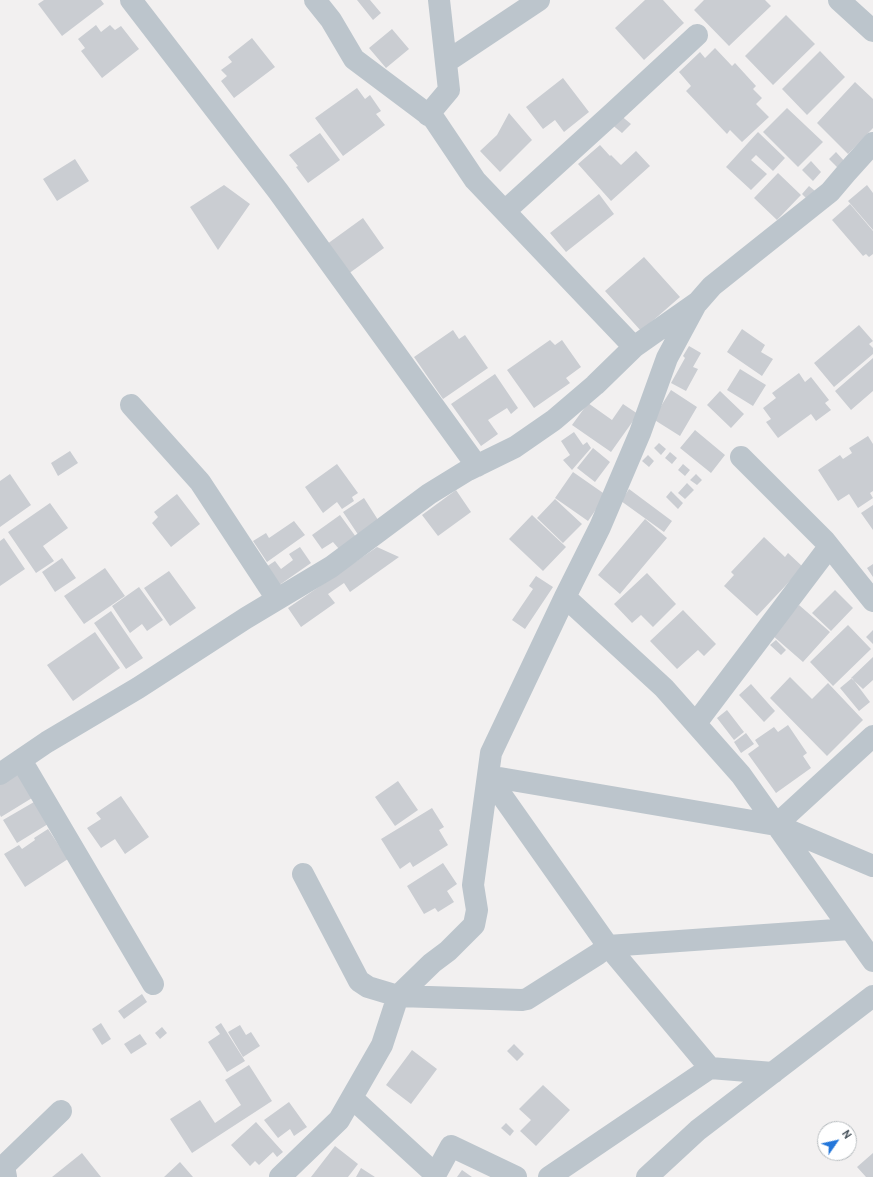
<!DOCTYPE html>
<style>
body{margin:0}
#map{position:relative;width:873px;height:1177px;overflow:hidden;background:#f2f0f0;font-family:Overpass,sans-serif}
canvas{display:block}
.north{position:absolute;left:817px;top:1121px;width:40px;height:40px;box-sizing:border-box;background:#fff;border:1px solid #b6bbbe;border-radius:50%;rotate:56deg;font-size:11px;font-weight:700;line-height:16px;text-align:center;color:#49545d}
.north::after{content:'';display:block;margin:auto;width:14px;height:18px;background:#2376da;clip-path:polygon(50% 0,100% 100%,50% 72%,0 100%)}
</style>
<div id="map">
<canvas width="873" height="1177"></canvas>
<div class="north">N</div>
</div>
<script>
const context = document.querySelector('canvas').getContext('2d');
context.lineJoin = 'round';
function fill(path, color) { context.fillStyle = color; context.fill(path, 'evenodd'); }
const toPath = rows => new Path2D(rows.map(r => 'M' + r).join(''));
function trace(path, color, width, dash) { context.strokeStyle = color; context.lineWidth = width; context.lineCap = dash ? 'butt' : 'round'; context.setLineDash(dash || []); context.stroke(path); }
fill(toPath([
 [44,0,101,0,104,4,62,36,38,4],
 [357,0,370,0,381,13,373,20],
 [645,0,663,0,684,23,644,60,615,28],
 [704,0,765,0,771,6,729,46,694,10],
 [786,15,815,44,773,85,745,56],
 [96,25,101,32,110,25,115,30,121,26,139,49,102,78,81,51,85,48,78,39],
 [392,29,409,49,386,68,369,48],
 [252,38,275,67,234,98,221,81,227,76,221,70,232,62,228,57],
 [715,48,732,66,735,63,756,86,753,89,762,98,756,104,769,117,742,142,730,130,727,134,686,91,691,86,679,72,700,52,705,58],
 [820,51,845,77,807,115,782,89],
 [563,78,589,112,564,132,555,120,543,129,526,107],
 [855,82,873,99,873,128,848,154,817,123],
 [357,88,365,99,370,95,381,111,376,114,385,125,343,156,315,118],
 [787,108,823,142,798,167,763,132],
 [509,113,532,140,500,172,480,151,497,135],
 [619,114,631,124,622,133,610,123],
 [758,132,785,158,773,171,756,155,751,160,767,174,751,190,726,167],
 [320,133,340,160,308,183,296,167,298,166,289,155],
 [600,145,610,156,611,155,621,165,636,151,650,166,611,201,578,164],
 [836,152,847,164,840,170,829,159],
 [75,159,89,181,57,201,43,179],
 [811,161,821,172,813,181,802,170],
 [778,173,801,195,777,220,754,198],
 [224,185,250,204,218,250,190,207],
 [867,185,873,193,873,230,848,201],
 [809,186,815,191,807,199,802,194],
 [599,194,614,214,566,252,550,233],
 [850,204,873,231,873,254,869,257,866,254,863,256,832,220],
 [363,218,384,248,344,277,323,247],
 [644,257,680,297,641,331,605,291],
 [859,325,873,341,869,344,873,348,873,354,834,387,814,363],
 [742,329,765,345,761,352,773,359,762,376,727,352],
 [453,330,459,339,465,335,488,368,443,399,414,357],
 [550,340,555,345,562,340,581,367,566,378,570,383,534,408,507,370],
 [689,346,701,353,693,367,698,369,686,391,671,383,685,358,683,356],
 [873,358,873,391,851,410,835,391],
 [740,369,766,385,753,406,727,390],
 [799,373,805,382,811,377,829,400,825,403,831,410,816,421,811,414,778,438,766,422,771,419,763,408,776,398,772,393],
 [495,374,518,408,511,414,507,408,488,420,498,434,481,446,451,404],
 [671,390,697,407,680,436,653,419],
 [720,391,744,414,731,428,707,405],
 [588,403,612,420,623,404,638,414,611,452,572,425],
 [695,430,725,455,711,473,680,448],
 [574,432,583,445,587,442,591,448,572,470,563,460,570,455,561,441],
 [868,436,873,444,873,491,870,493,873,498,858,508,849,494,838,501,818,470,840,455,843,459,852,453,849,448],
 [659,443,666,449,661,455,654,448],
 [593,448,610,462,595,482,577,468],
 [70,451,78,463,58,476,51,463],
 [670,452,677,458,672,464,665,458],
 [648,455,654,461,649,467,642,461],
 [337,464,358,493,352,497,354,501,342,509,337,502,323,513,305,487],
 [683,464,690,470,685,476,678,470],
 [573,472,606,495,588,521,555,498],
 [10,474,31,505,0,527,0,481],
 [696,474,702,480,697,485,690,480],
 [687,483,694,490,685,499,678,493],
 [629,489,672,521,664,532,621,501],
 [456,490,471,512,438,536,422,515],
 [671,491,683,503,678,509,666,497],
 [177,494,200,524,171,547,152,523,158,517,154,512],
 [364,498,380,523,359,536,343,512],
 [555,499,582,524,563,543,537,518],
 [50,503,68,528,43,546,54,561,36,573,8,532],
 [873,505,873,530,861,513],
 [340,515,356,537,339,549,333,542,322,549,312,535],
 [532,515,566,547,543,571,509,539],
 [645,519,667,538,620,594,598,575],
 [294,521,305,535,267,562,253,541,266,533,269,538],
 [764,537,785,557,788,553,803,567,757,616,724,586,734,575,731,572],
 [4,538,25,569,0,586,0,541],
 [300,547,311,563,278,586,266,567,275,561,281,569,293,560,289,554],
 [377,547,399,557,350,592,344,583,328,594,335,603,301,627,288,608],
 [62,558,76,578,55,592,42,572],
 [873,564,873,577,867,568],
 [105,568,125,596,84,624,64,596],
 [169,571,196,608,170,626,144,588],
 [647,573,676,604,653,627,641,615,632,623,614,604],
 [536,576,553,587,525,629,512,620,533,589,529,586],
 [139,587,163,620,147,631,142,624,130,633,112,606],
 [835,590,853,608,831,631,812,613],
 [799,605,830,632,803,662,772,635],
 [683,610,716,644,704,656,698,650,677,669,650,641],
 [111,611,143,658,126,669,94,623],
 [848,625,871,649,833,686,810,662],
 [873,630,873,644,866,637],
 [95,632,120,668,73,701,47,665],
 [776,640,786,650,781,655,770,645],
 [873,657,873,680,863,689,851,678],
 [790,677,812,699,828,683,863,720,827,756,770,698],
 [852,678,870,702,859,711,840,688],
 [751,684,775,711,764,722,739,695],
 [727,710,744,732,734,740,717,718],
 [788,725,807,753,803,756,811,768,776,793,748,754,759,746,755,740,774,727,778,732],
 [746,733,754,744,741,753,734,742],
 [17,773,32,798,1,817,0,815,0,783],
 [398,781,418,810,395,826,375,797],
 [121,796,149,837,125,854,115,839,101,848,87,828,101,819,96,813],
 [34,802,48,824,17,843,3,820],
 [432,808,444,827,439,830,448,845,413,867,410,862,400,869,381,839],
 [48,829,68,859,25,887,4,854,19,845,22,849,35,840,34,838],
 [443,863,457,884,447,891,454,902,438,912,435,908,424,914,407,886],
 [142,994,147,1002,124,1019,118,1011],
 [101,1023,111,1039,102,1045,92,1029],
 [221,1023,245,1061,227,1072,208,1042,220,1034,215,1027],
 [240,1025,246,1035,251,1032,260,1046,243,1057,228,1032],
 [162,1027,167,1033,160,1039,155,1033],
 [140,1034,147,1044,131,1054,124,1044],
 [514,1044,524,1054,517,1061,507,1051],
 [412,1050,437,1069,411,1104,386,1085],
 [249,1065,272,1101,192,1153,170,1119,200,1100,215,1123,241,1105,225,1080],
 [543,1085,570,1110,536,1146,520,1131,531,1120,519,1109],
 [289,1102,307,1127,294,1136,290,1129,278,1138,264,1120],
 [256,1122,283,1152,277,1157,273,1152,259,1165,255,1161,250,1166,231,1145],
 [506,1123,514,1131,510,1136,501,1128],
 [335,1146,358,1164,348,1177,311,1177],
 [82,1153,101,1177,52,1177],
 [873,1153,873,1177,866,1177,857,1167],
 [180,1162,193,1177,164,1177],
 [361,1168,375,1177,356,1177],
 [462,1170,472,1177,457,1177]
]), '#cacdd2');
trace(toPath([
 [131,0,278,191,477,466],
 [315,0,331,20,354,59,434,119,475,180,634,347],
 [839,0,873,31],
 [446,62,539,0],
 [428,115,449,90,439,0],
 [505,211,614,112,697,35],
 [131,405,200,482,277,599],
 [741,457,825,541,873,601],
 [565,597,664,688,741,775,873,961],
 [696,723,829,547],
 [21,760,153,984],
 [0,774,47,742,138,688,246,618,331,567,429,494,468,470,515,447,554,420,595,385,634,347,698,302,712,286,830,192,847,172,873,143],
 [488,776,776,825,873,866],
 [488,776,608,946,710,1068],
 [776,825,873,736],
 [303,874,359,981,368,987,398,996,522,1000,527,999,598,954,608,946,850,929],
 [352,1098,435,1174],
 [6,1177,4,1166,61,1111],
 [280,1177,339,1120,382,1045,398,996,432,963,448,951,474,925,477,910,473,885,491,753,565,597,600,527,640,433,667,358,695,306],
 [434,1177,451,1146,516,1177],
 [549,1177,710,1068,773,1073],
 [647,1177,698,1130,873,996]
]), '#bcc5cc', 22);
</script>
